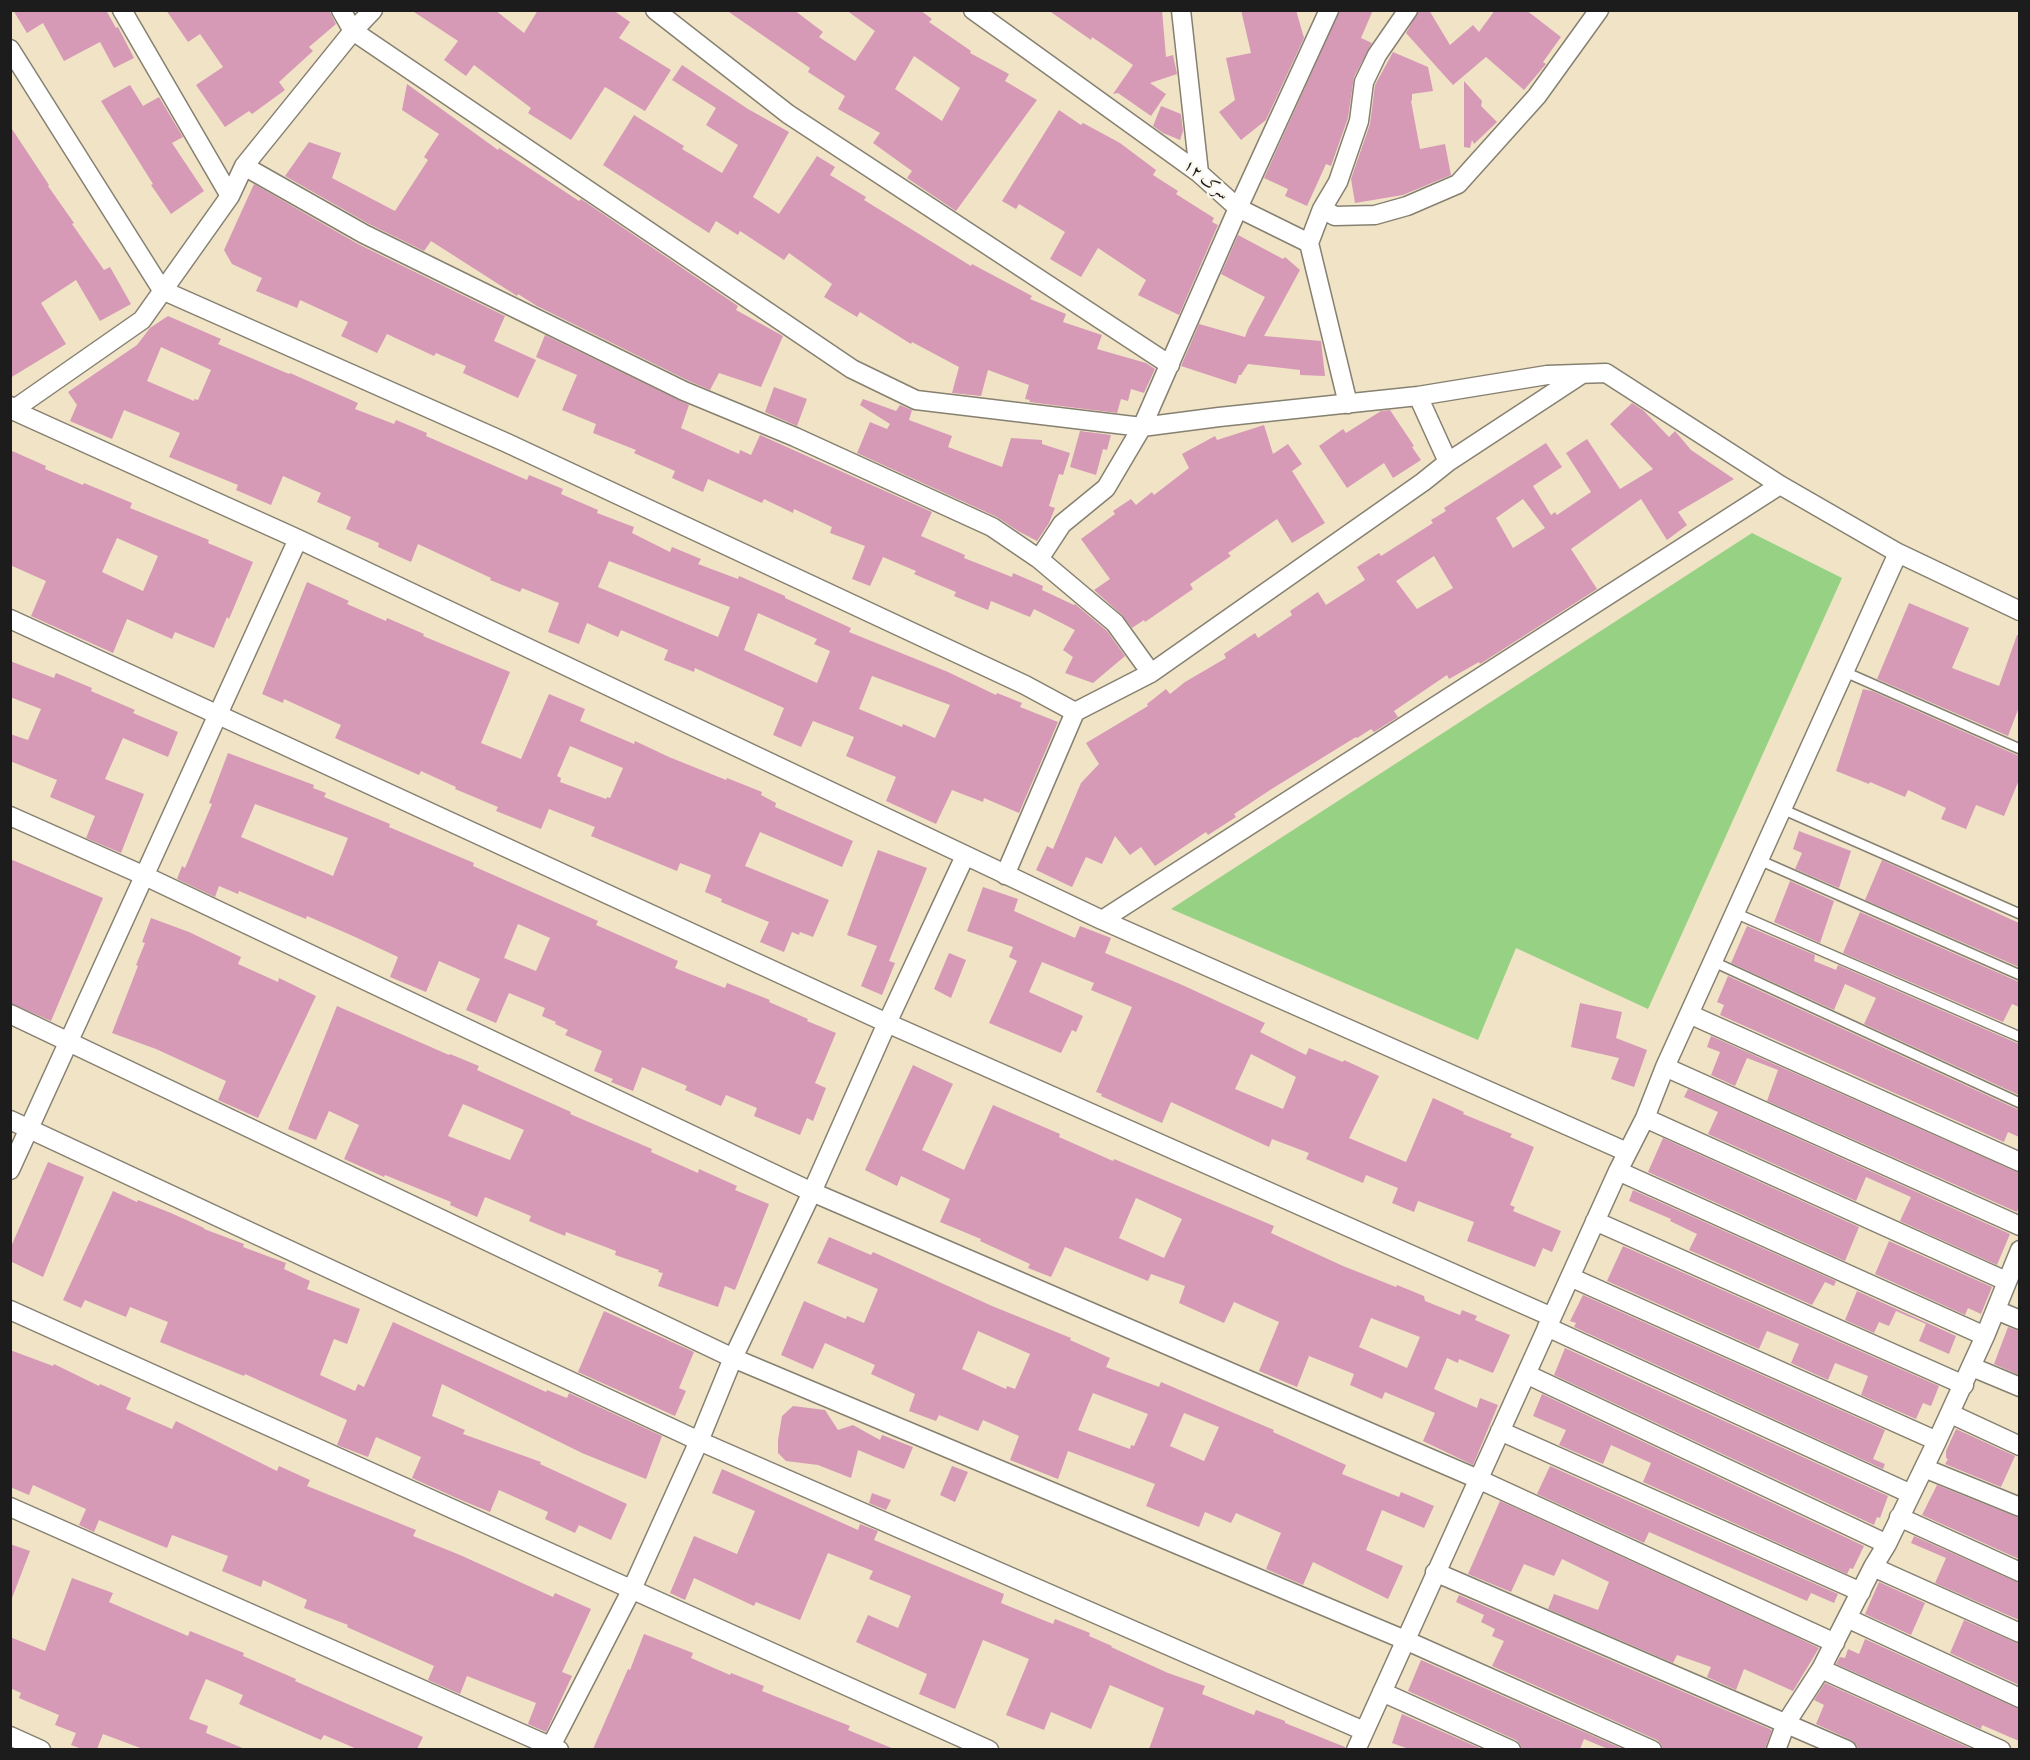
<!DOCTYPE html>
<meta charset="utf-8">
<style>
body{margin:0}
#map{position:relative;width:2030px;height:1760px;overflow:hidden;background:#f0e3c6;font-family:Vollkorn,serif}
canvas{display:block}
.frame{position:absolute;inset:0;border:12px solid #1c1c1c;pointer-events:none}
</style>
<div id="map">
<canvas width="2030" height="1760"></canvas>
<div class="frame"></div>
</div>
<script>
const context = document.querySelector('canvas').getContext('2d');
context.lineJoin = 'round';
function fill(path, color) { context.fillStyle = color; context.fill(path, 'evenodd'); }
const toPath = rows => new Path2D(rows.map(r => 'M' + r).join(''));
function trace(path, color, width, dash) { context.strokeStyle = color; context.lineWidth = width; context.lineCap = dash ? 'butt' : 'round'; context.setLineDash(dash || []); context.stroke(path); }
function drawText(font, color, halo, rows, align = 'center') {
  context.font = font + ' Vollkorn,Amiri,serif'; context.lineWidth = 4.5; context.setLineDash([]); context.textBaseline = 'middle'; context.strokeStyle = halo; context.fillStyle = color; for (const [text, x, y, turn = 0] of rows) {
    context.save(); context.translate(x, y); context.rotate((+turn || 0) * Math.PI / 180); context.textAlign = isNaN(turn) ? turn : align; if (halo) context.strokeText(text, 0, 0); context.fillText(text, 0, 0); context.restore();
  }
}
fill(toPath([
 [1752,533,1842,578,1648,1009,1516,948,1478,1040,1171,909]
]), '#97d184');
fill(toPath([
 [13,10,106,10,116,28,118,27,134,58,114,68,100,42,64,61,43,23,27,33],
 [166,10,329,10,336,24,309,47,313,51,279,82,285,90,252,114,249,111,225,127,196,85,223,67,200,34,188,42],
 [411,10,495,10,524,33,538,10,613,10,630,22,619,38,671,70,645,111,605,87,571,140,528,113,531,108,474,65,466,76,444,60,458,41],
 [726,10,794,10,823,32,819,37,855,61,875,31,846,10,920,10,932,19,929,22,971,51,970,53,1009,74,1005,81,1037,100,956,211,907,178,912,171,873,143,880,133,838,109,845,96,808,72,810,68],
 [914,56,960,88,942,121,895,89],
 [1048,10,1162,10,1166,57,1173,55,1177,74,1150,83,1166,94,1151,116,1118,93,1113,94,1133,65,1092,37,1091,40],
 [1241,10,1296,10,1304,38,1266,120,1241,140,1219,112,1235,100,1226,58,1251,53],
 [1340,10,1373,10,1361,38,1372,43,1354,77,1348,118,1331,166,1326,164,1307,206,1285,196,1288,189,1264,178],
 [1419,10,1429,10,1450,45,1473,25,1479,32,1495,10,1526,10,1561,37,1543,62,1546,64,1524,90,1486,57,1453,85,1406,33],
 [1393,52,1428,67,1433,91,1412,94,1412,100,1411,101,1420,149,1445,144,1451,175,1403,195,1355,203,1351,179,1370,124,1375,85],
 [682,65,748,109,789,132,753,197,779,214,817,156,835,167,830,175,866,197,864,200,971,266,972,264,1032,296,1030,299,1066,314,1063,322,1102,335,1097,349,1146,363,1155,369,1144,393,1131,389,1128,401,1121,399,1117,413,1029,402,1030,400,1025,399,1029,385,988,370,981,396,952,393,959,367,912,342,911,344,860,312,857,317,824,297,832,284,789,253,784,260,740,231,738,235,716,221,709,233,603,165,634,115,684,146,682,149,722,173,738,145,706,125,716,108,672,80],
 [1464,81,1482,101,1481,106,1497,122,1474,144,1472,140,1470,148,1464,147],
 [407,84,498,150,499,148,579,201,581,199,738,306,736,310,783,336,761,387,719,373,710,390,689,381,537,306,518,294,517,296,431,241,424,251,369,224,285,176,309,142,341,153,332,178,395,211,428,160,424,157,439,134,402,110],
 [130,85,143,106,159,97,183,137,172,143,204,191,171,214,151,185,153,184,101,101],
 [1161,106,1181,114,1183,131,1180,140,1163,133,1153,126],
 [1059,110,1081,125,1083,123,1120,143,1156,170,1153,175,1178,191,1176,194,1214,218,1212,222,1218,225,1179,315,1138,295,1146,280,1098,248,1081,277,1050,259,1065,232,1019,204,1016,209,1002,201],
 [10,126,49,185,48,186,74,223,72,224,104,270,110,267,131,304,100,321,76,280,41,303,66,344,10,378],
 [254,184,358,244,505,316,494,341,536,360,518,398,463,373,466,366,436,353,434,356,387,334,377,353,341,336,348,322,300,300,297,308,256,291,262,278,232,264,224,250],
 [1238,235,1283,259,1285,257,1300,270,1264,336,1321,341,1325,376,1300,375,1300,370,1248,364,1241,375,1239,375,1236,384,1181,366,1199,324,1245,337,1248,329,1265,297,1221,274],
 [168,316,221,339,218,344,289,374,290,373,358,403,355,409,394,424,396,420,427,433,426,436,527,480,529,475,563,489,561,494,598,510,597,513,634,527,632,533,670,552,672,547,701,559,698,564,738,579,739,576,785,596,785,598,851,628,849,632,948,672,996,695,997,693,1022,703,1020,707,1058,722,1019,813,984,798,983,802,952,790,936,824,886,801,896,777,846,756,854,737,813,721,801,747,773,735,784,708,695,668,694,672,664,660,668,650,621,630,618,637,587,623,579,644,548,632,559,603,522,588,520,592,490,580,491,578,418,544,411,562,378,547,379,543,346,529,351,517,317,502,321,493,283,476,271,505,236,490,238,485,169,457,180,433,124,410,112,439,70,421,77,405,68,392,137,345,150,328],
 [161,347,211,370,198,400,194,399,194,401,147,381],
 [609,561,730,607,718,637,598,587],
 [758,613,817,639,814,644,830,651,817,683,744,650],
 [872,676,950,705,935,738,903,724,902,727,859,709],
 [545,335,689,405,681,428,739,454,740,450,751,455,760,435,932,512,921,536,965,555,964,558,1012,577,1013,573,1043,586,1042,590,1074,605,1075,604,1107,631,1125,656,1093,683,1065,673,1073,657,1063,650,1075,630,1034,609,1030,617,991,601,988,610,954,596,956,592,914,574,916,571,883,557,870,586,852,579,865,546,830,533,832,527,794,509,793,513,764,499,762,503,708,479,703,492,672,478,675,471,634,453,636,450,593,433,596,424,562,410,577,375,536,357],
 [774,387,807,399,797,426,765,412],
 [863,399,896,411,900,405,912,410,909,420,952,436,948,447,1002,467,1011,438,1042,440,1042,444,1070,453,1063,475,1059,474,1049,506,1055,508,1049,523,1037,541,1018,531,997,517,857,453,870,422,887,429,890,424,860,405],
 [1632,403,1643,410,1669,437,1675,431,1691,450,1734,479,1678,512,1687,525,1667,540,1641,499,1571,549,1597,589,1480,664,1479,662,1449,679,1447,675,1394,711,1398,717,1374,732,1371,729,1357,738,1356,737,1270,790,1234,814,1236,817,1208,835,1206,832,1155,866,1141,847,1130,855,1115,836,1102,864,1086,857,1072,887,1036,870,1047,846,1053,849,1081,783,1099,764,1086,743,1148,706,1147,704,1166,689,1170,694,1185,682,1226,658,1224,654,1255,633,1258,638,1292,615,1290,611,1318,592,1326,605,1365,580,1357,567,1379,553,1381,556,1433,523,1431,520,1446,511,1444,508,1546,443,1562,467,1533,486,1551,515,1555,512,1557,515,1591,492,1566,453,1587,439,1620,489,1653,469,1610,424],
 [1523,499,1545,528,1513,548,1496,518],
 [1434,556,1453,588,1417,609,1396,581],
 [1390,410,1414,446,1412,447,1421,460,1393,478,1384,463,1347,488,1319,446,1343,429,1346,433,1381,411],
 [1264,425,1273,454,1288,444,1302,464,1292,471,1325,523,1292,543,1277,519,1228,553,1231,556,1190,584,1193,589,1145,622,1144,620,1132,628,1122,615,1094,590,1110,579,1081,539,1115,514,1113,511,1131,499,1136,505,1152,492,1154,495,1189,468,1182,454,1215,436,1217,440],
 [1080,431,1111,435,1107,450,1103,449,1096,475,1070,467],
 [10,450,46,466,45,469,83,485,84,483,132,503,130,508,209,540,208,543,253,562,229,619,227,617,214,648,175,632,172,639,127,619,113,653,31,616,46,581,10,565],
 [117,538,158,556,143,591,102,572],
 [307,582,349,601,347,604,386,621,387,618,424,634,423,636,510,672,481,743,521,759,549,694,585,709,580,721,634,744,635,741,669,757,726,780,727,778,762,792,761,795,776,803,775,807,853,841,842,867,760,832,745,866,829,900,813,937,800,932,799,935,792,932,784,952,760,942,769,922,721,902,722,899,705,892,711,875,680,863,677,871,591,836,595,827,549,809,541,829,496,811,498,807,455,789,456,787,421,771,419,775,335,738,341,725,284,699,283,703,262,694],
 [570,746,623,768,610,798,607,797,606,799,560,782,561,778,557,776],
 [1909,603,1969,628,1952,668,1999,686,2017,635,2019,635,2019,707,2008,736,1877,679],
 [10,661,54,678,56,673,92,688,91,691,135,710,133,713,178,732,168,757,123,738,105,779,144,794,121,853,86,838,95,816,50,797,57,780,10,761,10,734,28,740,41,709,10,697],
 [1863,689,1872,691,2019,756,2019,780,2004,816,1976,805,1966,829,1941,819,1946,808,1908,790,1905,797,1870,782,1869,784,1836,771],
 [228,753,314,785,313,788,326,793,324,797,390,824,389,827,474,863,473,866,598,921,596,925,678,961,675,968,725,988,727,983,770,1000,769,1002,808,1019,807,1021,836,1033,815,1083,826,1088,813,1121,807,1118,800,1135,754,1116,757,1108,726,1095,721,1106,685,1090,687,1086,642,1067,633,1091,611,1082,613,1079,594,1071,602,1051,565,1035,568,1030,555,1024,556,1022,542,1016,545,1008,509,993,496,1023,466,1010,480,979,439,961,426,992,390,977,398,957,353,936,307,916,306,919,239,891,238,894,219,886,215,897,177,879,182,866,185,868,212,804,209,803],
 [255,804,348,838,333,876,241,837],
 [518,924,550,938,536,971,504,958],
 [1799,831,1851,851,1839,888,1795,869,1802,853,1793,849],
 [878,850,927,868,889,961,895,963,882,995,861,986,877,946,847,935],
 [10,859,103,898,51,1021,10,1003],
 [1882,860,2019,923,2019,967,1865,900],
 [1790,881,1834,901,1820,943,1774,922],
 [983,887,1018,899,1014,911,1075,938,1080,926,1111,938,1105,953,1180,984,1265,1023,1260,1032,1306,1055,1309,1048,1343,1062,1344,1060,1379,1076,1349,1138,1406,1162,1433,1098,1464,1112,1463,1114,1512,1134,1510,1137,1534,1147,1510,1205,1515,1207,1513,1211,1561,1231,1552,1252,1543,1248,1535,1267,1467,1241,1474,1222,1418,1201,1414,1212,1392,1203,1398,1188,1366,1175,1363,1183,1306,1159,1309,1153,1272,1139,1269,1147,1171,1102,1162,1123,1101,1096,1102,1094,1096,1092,1132,1007,1091,990,1094,983,1042,962,1029,992,1083,1016,1076,1032,1072,1030,1061,1053,989,1023,1017,961,1009,957,1013,947,967,931],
 [1251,1054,1296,1077,1283,1109,1235,1089],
 [1860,912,2019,982,2019,1007,2012,1004,2003,1022,1843,953],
 [151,918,189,932,241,957,238,964,278,982,279,978,316,996,258,1118,218,1100,226,1081,156,1049,112,1033,138,966,136,965,145,943,142,942],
 [1747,926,1815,955,1814,961,1836,970,1838,965,2019,1044,2019,1095,1864,1024,1876,998,1845,984,1834,1010,1731,963],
 [949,953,966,960,951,998,934,989],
 [1728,976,2019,1110,2019,1137,2008,1132,2004,1142,1720,1015,1724,1005,1717,1002],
 [1580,1003,1622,1012,1616,1038,1647,1050,1634,1087,1611,1079,1619,1058,1571,1047],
 [337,1006,449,1055,450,1054,479,1066,477,1070,571,1112,570,1114,652,1149,651,1152,698,1173,699,1169,737,1186,735,1190,769,1204,735,1290,725,1286,718,1307,658,1286,663,1273,658,1272,659,1270,615,1255,616,1251,566,1232,565,1236,529,1221,531,1216,485,1197,477,1217,450,1205,451,1202,385,1175,384,1177,344,1159,359,1125,329,1111,316,1140,288,1129],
 [463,1104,524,1130,510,1160,448,1136],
 [1711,1036,2019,1173,2019,1206,2017,1212,1767,1101,1778,1070,1747,1058,1735,1086,1711,1075,1720,1052,1707,1047],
 [913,1065,953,1084,922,1150,964,1170,993,1105,1060,1134,1059,1137,1113,1161,1114,1159,1274,1226,1271,1233,1343,1266,1396,1287,1397,1285,1424,1296,1425,1301,1460,1315,1462,1310,1477,1316,1475,1320,1510,1335,1493,1373,1459,1359,1458,1363,1447,1358,1434,1389,1477,1408,1480,1398,1498,1405,1473,1465,1423,1441,1435,1413,1385,1392,1382,1399,1350,1385,1354,1374,1309,1356,1297,1387,1259,1371,1279,1322,1234,1302,1224,1323,1179,1303,1185,1286,1151,1274,1148,1281,1065,1247,1051,1277,1028,1268,1030,1264,980,1241,981,1239,940,1222,950,1199,901,1176,897,1186,865,1170],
 [1136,1198,1182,1219,1164,1258,1119,1238],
 [1371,1318,1420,1337,1407,1368,1359,1347],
 [1688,1089,2010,1234,1997,1265,1900,1221,1911,1197,1866,1177,1856,1201,1708,1134,1718,1112,1684,1097],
 [1663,1138,1859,1227,1845,1261,1648,1172],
 [48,1162,84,1177,43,1277,10,1261,10,1249],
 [1633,1190,1836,1281,1834,1286,1825,1282,1812,1305,1689,1250,1697,1234,1670,1221,1671,1219,1629,1201],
 [113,1191,137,1202,138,1200,171,1213,204,1228,204,1229,244,1244,243,1247,286,1263,284,1269,310,1281,307,1289,360,1309,347,1344,334,1339,320,1375,355,1391,358,1384,364,1387,393,1322,546,1392,547,1390,567,1398,569,1393,662,1436,646,1479,582,1453,442,1384,432,1416,465,1430,463,1434,541,1462,540,1464,627,1504,611,1540,579,1525,575,1533,545,1519,548,1512,499,1490,490,1512,461,1500,412,1478,421,1457,376,1437,368,1457,337,1445,347,1420,245,1374,244,1376,160,1342,168,1322,130,1307,126,1317,85,1300,81,1308,63,1300],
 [829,1237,871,1255,873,1252,992,1306,1071,1338,1070,1340,1110,1358,1106,1367,1159,1387,1161,1382,1274,1430,1273,1432,1346,1465,1342,1474,1399,1497,1401,1492,1434,1506,1424,1528,1382,1510,1366,1550,1403,1566,1388,1599,1313,1562,1303,1585,1266,1569,1281,1533,1236,1513,1231,1523,1205,1512,1199,1527,1146,1506,1155,1484,1121,1471,1068,1451,1058,1479,1010,1460,1019,1436,983,1420,978,1431,939,1415,936,1421,909,1411,915,1394,871,1374,875,1365,825,1343,813,1369,781,1355,804,1301,846,1319,847,1316,864,1323,878,1289,817,1263],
 [978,1331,1030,1354,1015,1389,1007,1386,1006,1389,962,1369],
 [1093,1393,1148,1414,1134,1446,1131,1445,1130,1449,1078,1430],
 [1184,1413,1219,1427,1204,1461,1170,1446],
 [1889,1241,1992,1287,1981,1314,1968,1308,1965,1315,1875,1274],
 [1623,1246,1939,1386,1931,1406,1923,1403,1916,1419,1861,1395,1868,1376,1835,1363,1828,1380,1791,1363,1799,1344,1767,1331,1759,1349,1607,1281],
 [1857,1291,1956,1336,1949,1354,1919,1341,1926,1324,1896,1311,1889,1326,1879,1322,1874,1333,1845,1320],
 [1583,1295,1885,1430,1873,1459,1885,1464,1883,1469,1574,1327,1576,1323,1570,1321],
 [604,1311,694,1352,679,1388,686,1391,675,1416,578,1372],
 [2008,1327,2019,1331,2019,1375,1994,1364],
 [1565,1348,1888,1496,1880,1518,1877,1517,1874,1525,1554,1375],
 [10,1350,53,1366,54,1364,99,1386,100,1384,131,1398,126,1409,172,1429,176,1421,277,1471,279,1466,310,1480,307,1486,416,1530,413,1536,460,1555,553,1597,555,1593,591,1609,562,1672,572,1676,546,1732,528,1724,536,1703,467,1676,460,1694,428,1680,434,1666,347,1627,348,1625,304,1608,307,1600,263,1580,261,1587,222,1571,228,1556,172,1535,167,1548,99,1520,94,1532,79,1525,86,1509,33,1485,29,1495,10,1487],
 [1542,1394,1864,1546,1853,1569,1850,1568,1847,1574,1643,1482,1651,1463,1611,1445,1603,1464,1559,1445,1566,1430,1533,1416],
 [793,1406,825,1410,838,1430,853,1425,880,1440,882,1435,913,1447,904,1469,858,1450,851,1478,818,1465,786,1461,778,1453,778,1440,782,1416],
 [1956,1429,2015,1456,2001,1487,1945,1464,1948,1459,1946,1458,1946,1451],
 [952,1466,968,1472,955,1502,940,1495],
 [1550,1466,1838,1594,1834,1603,1811,1593,1807,1601,1649,1532,1644,1543,1537,1494],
 [722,1469,858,1530,860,1524,878,1531,874,1540,1004,1594,1001,1603,1053,1624,1055,1619,1090,1633,1089,1636,1112,1646,1111,1647,1168,1673,1205,1686,1202,1694,1254,1715,1256,1710,1285,1721,1285,1723,1345,1747,1345,1749,1149,1749,1164,1708,1110,1685,1091,1729,1051,1712,1044,1730,1006,1715,1029,1659,983,1640,955,1709,919,1694,927,1674,856,1642,868,1615,898,1628,911,1596,869,1579,873,1571,828,1553,800,1620,756,1602,754,1606,694,1578,685,1600,670,1593,694,1536,737,1554,755,1511,712,1493],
 [1937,1485,2019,1518,2019,1559,1922,1515],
 [872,1493,891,1500,886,1510,869,1503],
 [1500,1501,1792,1635,1819,1648,1793,1691,1744,1669,1736,1690,1707,1677,1711,1667,1677,1655,1673,1663,1548,1609,1554,1594,1598,1610,1609,1582,1562,1559,1554,1576,1524,1564,1511,1592,1468,1574],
 [1914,1536,2019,1583,2019,1620,1935,1583,1946,1558,1911,1543],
 [10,1544,30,1551,12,1598,10,1597],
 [72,1578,113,1593,109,1602,188,1636,190,1631,244,1653,243,1656,296,1679,295,1681,423,1737,417,1749,357,1749,324,1735,321,1740,239,1704,243,1695,206,1679,189,1719,208,1726,206,1733,245,1749,143,1749,103,1734,97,1749,82,1749,71,1745,76,1733,55,1725,59,1715,19,1698,21,1693,10,1688,10,1637,45,1651],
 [1879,1582,1925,1603,1911,1635,1865,1614],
 [1459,1595,1772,1730,1765,1749,1663,1749,1661,1744,1657,1740,1492,1666,1504,1641,1492,1636,1495,1629,1481,1622,1484,1615,1456,1602],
 [1964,1620,2019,1644,2019,1685,1950,1653],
 [644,1634,693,1653,691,1658,730,1675,731,1673,764,1686,762,1691,850,1726,848,1730,894,1749,593,1749,628,1669,630,1670],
 [1865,1639,2019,1709,2019,1741,1982,1725,1981,1729,1836,1664,1840,1657,1845,1658,1848,1649,1859,1654],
 [1421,1660,1623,1749,1608,1749,1584,1739,1580,1749,1522,1749,1520,1744,1516,1740,1408,1691],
 [1825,1683,1972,1749,1858,1749,1856,1744,1851,1740,1816,1724,1824,1705,1814,1700],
 [1402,1714,1482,1749,1409,1749,1392,1743]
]), '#d69ab7');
const lane = toPath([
 [1845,672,2020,749],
 [1782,809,2020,914],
 [1759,860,2020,975],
 [1735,913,2020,1037],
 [1714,962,2020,1103]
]);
const street = toPath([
 [122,10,230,196],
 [341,10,353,31,852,369,916,400,1142,427,1219,417,1418,396,1547,375,1606,373,1780,485,1898,553,2020,611],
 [655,10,788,114,1170,365],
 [973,10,1199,173,1238,208,1309,243,1348,404],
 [1181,10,1199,173],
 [10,49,162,290,507,443,1025,685,1075,712],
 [244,166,364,234,684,391,795,437,992,527,1039,559,1115,623,1151,673],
 [1322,209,1335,216,1375,215,1407,206,1458,184,1537,96,1599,10],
 [1309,243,1322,209,1338,182,1359,121,1364,82,1377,55,1408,10],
 [10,406,13,410,142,320,230,196,244,166,353,31,373,10],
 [10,409,298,539,1102,920,1627,1152],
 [1448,462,1582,374],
 [1039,559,1062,524,1106,488,1142,427,1238,208,1329,10],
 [10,619,887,1023,1552,1317],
 [10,816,145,876,812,1192,1478,1479,1835,1643],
 [1005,875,1075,712,1151,673,1423,482,1448,462,1418,396],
 [1102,920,1780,485],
 [10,1014,733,1358,1405,1640,1652,1750],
 [1689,1014,2020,1162],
 [1665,1067,2020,1226],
 [1645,1118,2006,1281],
 [10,1120,699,1441,1364,1731],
 [10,1170,298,539],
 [1618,1171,1985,1336],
 [1595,1221,1964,1385],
 [1570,1277,1937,1441],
 [10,1310,989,1750],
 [1996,1310,2020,1320],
 [1547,1327,1911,1494],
 [1972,1367,2020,1387],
 [1526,1374,1887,1544],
 [1951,1414,2020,1446],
 [1500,1431,1861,1592],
 [1924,1468,2020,1507],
 [10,1507,559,1750],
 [1899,1517,2020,1572],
 [1873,1567,2020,1633],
 [1435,1572,1847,1750],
 [1847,1618,2020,1698],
 [1821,1669,2001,1750],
 [1382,1692,1511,1750],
 [10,1736,41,1750],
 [549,1750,632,1589,699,1441,733,1358,812,1192,887,1023,965,856],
 [1356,1750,1618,1171,1645,1118,1665,1067,1898,553],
 [1776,1750,1786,1723,1821,1669,1873,1567,1887,1544,1937,1441,1985,1336,2020,1250]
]);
trace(lane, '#868071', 12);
trace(street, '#868071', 21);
trace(lane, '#fff', 9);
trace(street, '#fff', 18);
drawText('16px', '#1c1c1c', '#fbf7ec', [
 ["سرک ۱۲",1205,181,40]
]);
</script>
